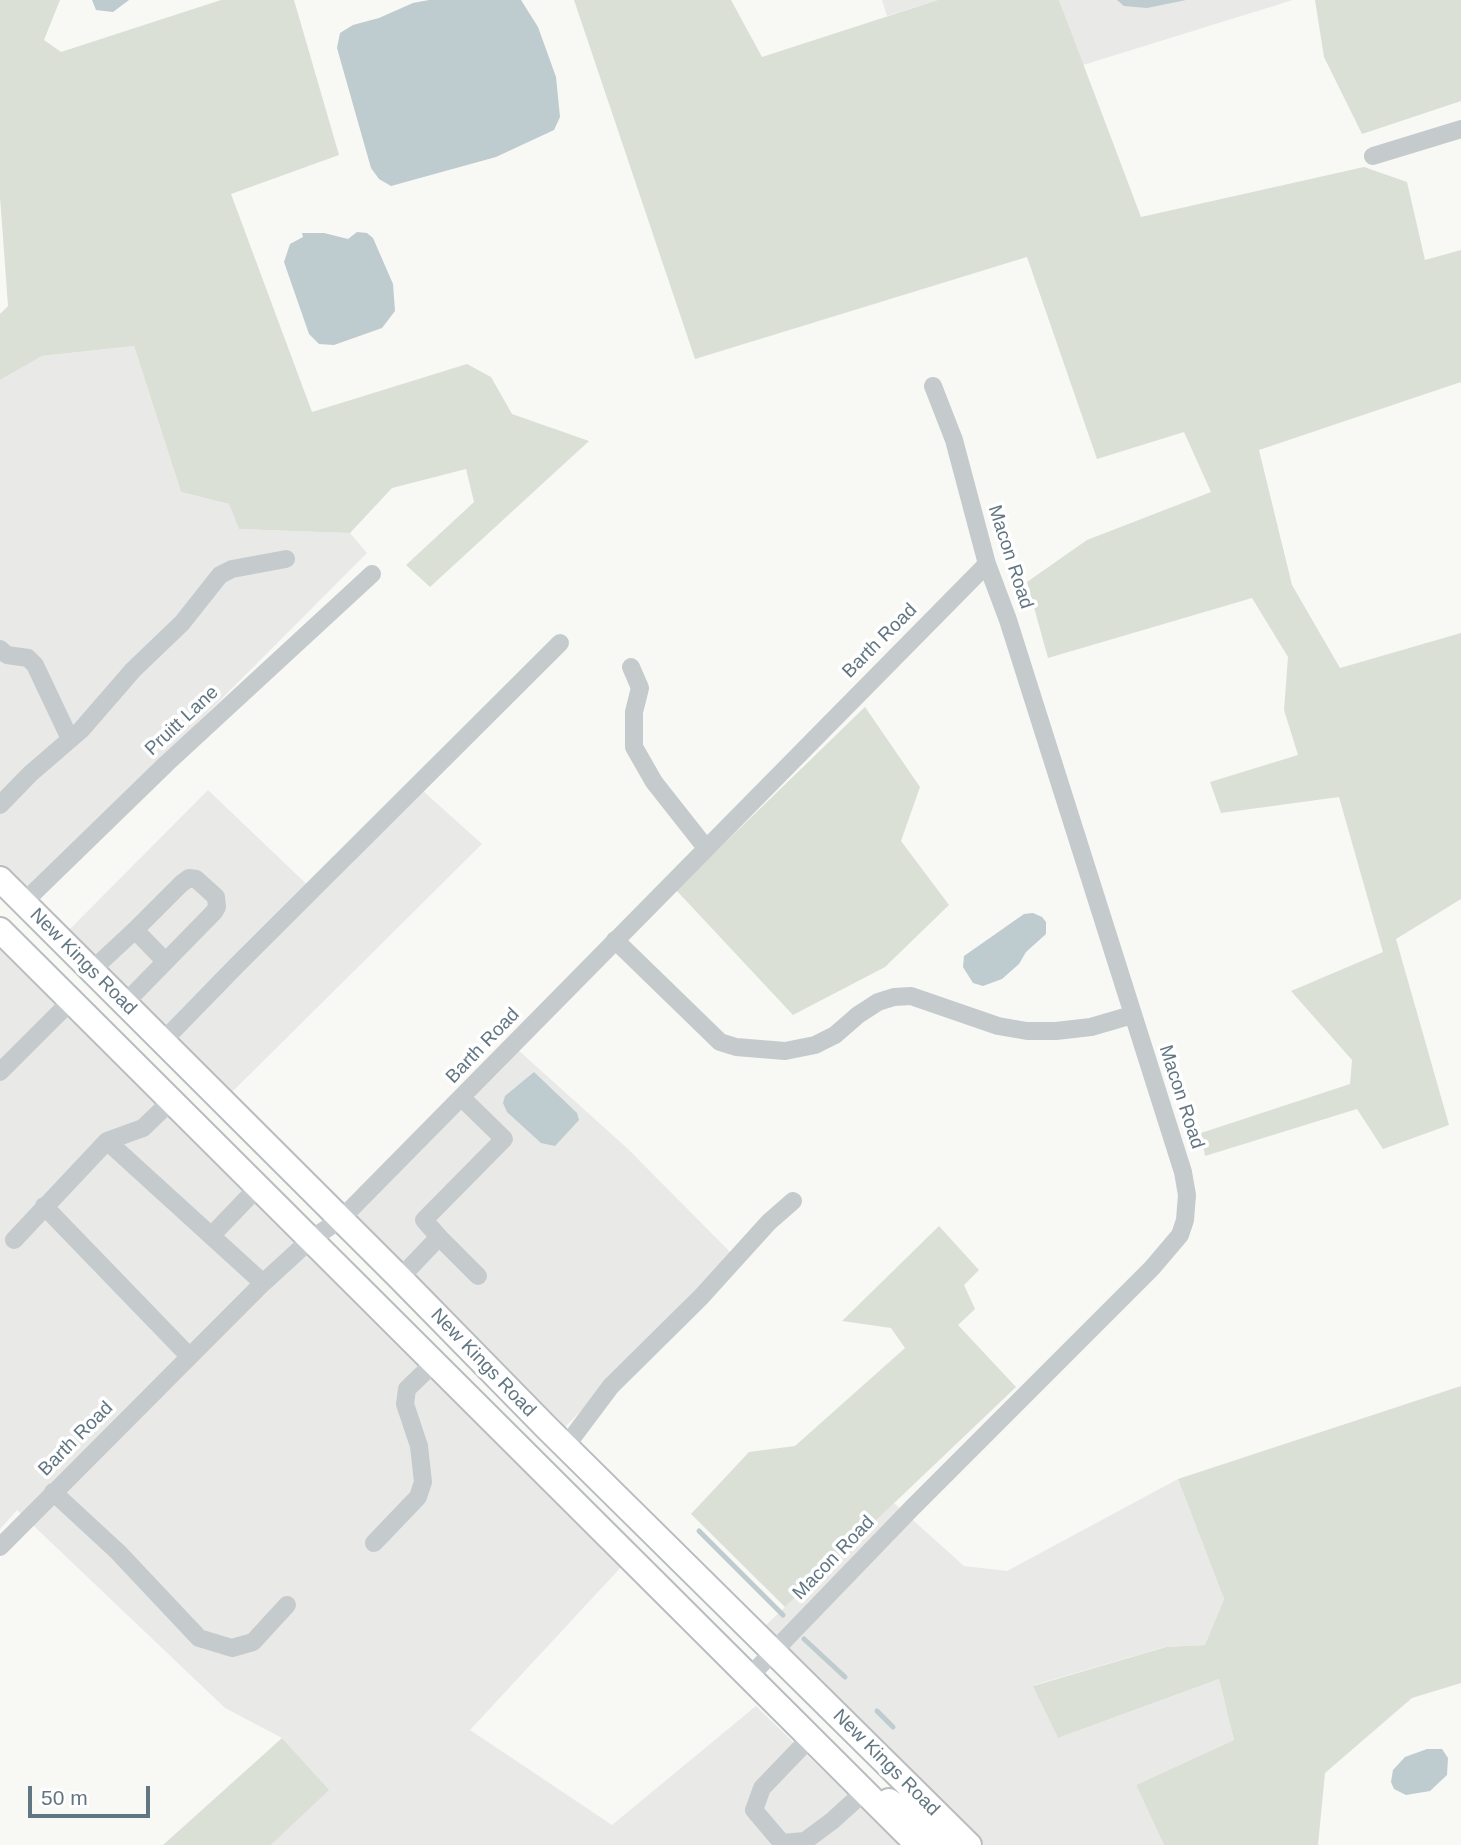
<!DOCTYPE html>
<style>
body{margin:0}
#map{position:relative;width:1461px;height:1845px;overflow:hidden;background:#f8f8f5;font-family:Helvetica,sans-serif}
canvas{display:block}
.scale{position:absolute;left:28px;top:1786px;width:122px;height:32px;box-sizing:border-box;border:4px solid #617682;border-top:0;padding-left:9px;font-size:21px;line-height:24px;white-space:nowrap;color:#617682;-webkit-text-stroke:5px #fff;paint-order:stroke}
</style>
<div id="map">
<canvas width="1461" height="1845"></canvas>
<div class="scale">50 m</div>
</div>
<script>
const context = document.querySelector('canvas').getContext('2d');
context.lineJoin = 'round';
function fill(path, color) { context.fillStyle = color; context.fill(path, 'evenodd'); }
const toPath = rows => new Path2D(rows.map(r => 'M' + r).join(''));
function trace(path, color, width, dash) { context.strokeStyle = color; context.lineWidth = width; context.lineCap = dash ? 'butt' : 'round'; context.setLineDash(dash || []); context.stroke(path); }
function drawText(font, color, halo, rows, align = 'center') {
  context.font = font + ' Helvetica,sans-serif'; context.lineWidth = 7; context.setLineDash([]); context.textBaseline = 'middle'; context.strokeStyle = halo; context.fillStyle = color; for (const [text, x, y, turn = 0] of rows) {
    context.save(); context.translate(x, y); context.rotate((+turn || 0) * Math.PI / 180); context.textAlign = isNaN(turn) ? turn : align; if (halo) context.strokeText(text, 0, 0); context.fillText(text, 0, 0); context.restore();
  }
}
fill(toPath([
 [882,0,938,0,887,16],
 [1059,0,1293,0,1083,65],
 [134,346,181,492,229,504,239,529,350,533,367,553,26,895,0,869,0,380,42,356],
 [208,790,319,896,422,790,482,844,230,1094,67,932],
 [0,949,623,1565,470,1730,612,1825,756,1706,900,1845,271,1845,328,1790,282,1738,225,1708,17,1510,0,1529],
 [517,1049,628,1149,735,1257,562,1430,354,1216],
 [1178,1479,1224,1599,1205,1645,1165,1647,1034,1685,1058,1738,1219,1679,1234,1740,1136,1785,1164,1845,984,1845,765,1626,894,1503,964,1566,1007,1571]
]), '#e9e9e8');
fill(toPath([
 [0,0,60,0,44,40,61,52,221,0,294,0,339,155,231,194,312,412,467,364,491,377,512,414,589,441,430,587,406,565,474,502,466,469,392,488,350,533,239,529,229,504,181,492,134,346,42,356,0,380,0,314,8,306,0,197],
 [574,0,731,0,762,57,938,0,1059,0,1141,217,1364,167,1407,182,1425,260,1461,250,1461,382,1259,450,1292,585,1340,668,1461,633,1461,899,1396,939,1449,1125,1383,1149,1357,1109,1205,1156,1201,1133,1350,1084,1352,1060,1291,991,1383,952,1339,797,1221,813,1210,782,1298,755,1284,710,1288,657,1252,598,1048,658,1027,582,1087,540,1211,492,1184,432,1097,459,1027,257,695,359],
 [1315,0,1461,0,1461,101,1362,134,1324,57],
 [865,707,920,787,901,841,949,905,885,967,793,1015,676,890],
 [939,1226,979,1270,964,1285,975,1309,958,1325,1016,1387,785,1607,691,1514,749,1452,795,1446,905,1348,891,1328,842,1321],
 [1461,1386,1461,1683,1412,1698,1325,1773,1318,1845,1164,1845,1136,1785,1234,1740,1219,1679,1058,1738,1033,1686,1166,1647,1205,1645,1224,1599,1178,1479],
 [282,1738,329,1790,271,1845,163,1845]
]), '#dae0d5');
fill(toPath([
 [92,0,129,0,113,12,96,10],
 [429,0,521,0,538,27,556,77,560,117,554,130,496,157,391,186,379,179,371,168,337,48,340,33,353,25,379,18,413,3],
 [1117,0,1186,0,1147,8,1124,6],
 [357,232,367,233,373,238,393,284,395,311,382,328,334,345,319,344,309,334,284,262,290,244,303,237,302,233,324,233,348,239],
 [1033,913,1042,917,1046,922,1046,934,1026,952,1019,964,1002,979,983,986,973,983,963,967,964,956,1024,914],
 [534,1072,577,1113,579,1120,555,1146,541,1143,507,1112,503,1103,505,1096],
 [1427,1749,1442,1749,1448,1758,1447,1775,1430,1791,1406,1795,1394,1789,1391,1782,1393,1770,1405,1757]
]), '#becbcf');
trace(toPath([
 [699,1531,783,1615],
 [804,1639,845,1677],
 [877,1711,893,1727]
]), '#becbcf', 5);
const highway = toPath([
 [0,879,400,1278,547,1428,969,1845],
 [0,930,918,1845],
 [889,1801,921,1822,944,1845]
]);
trace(highway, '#b9bdc0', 28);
trace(toPath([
 [1373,156,1461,129],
 [0,649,7,655,28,658,35,665,70,739],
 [631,667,640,688,634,712,634,747,654,782,706,848],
 [0,805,30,774,81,730,133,670,182,623,220,575,232,569,286,559],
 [23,903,166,764,372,574],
 [615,940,720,1042,736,1047,785,1051,815,1045,835,1035,858,1015,878,1002,894,997,911,996,998,1026,1027,1031,1056,1031,1091,1027,1132,1015],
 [92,970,135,930],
 [125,1003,214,912,217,907,216,897,196,879,189,878,181,884,135,930,165,961],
 [163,1041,238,964,560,643],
 [0,1072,71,1001],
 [107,1141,263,1283],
 [44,1206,189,1356],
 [212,1235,258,1187],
 [439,1237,424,1220,504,1139,462,1098],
 [14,1240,107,1141,143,1128,171,1101],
 [400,1278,439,1237,478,1276],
 [566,1446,611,1386,701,1297,769,1222,793,1201],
 [53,1492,118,1552,199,1638,232,1648,253,1642,287,1605],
 [374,1543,418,1497,423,1482,419,1446,405,1404,407,1389,434,1363],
 [0,1547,263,1283,310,1240,341,1219,987,564],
 [749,1677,911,1509,1152,1268,1180,1235,1185,1220,1187,1195,1183,1172,1008,620,987,564,954,440,933,386],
 [810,1738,762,1788,754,1810,782,1843,805,1841,832,1821,864,1792]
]), '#c5cacd', 18);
trace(highway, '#fff', 24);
drawText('19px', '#617682', '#fff', [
 ["Macon Road",1010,557,72],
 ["Barth Road",880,641,-45],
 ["Pruitt Lane",182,721,-43],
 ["New Kings Road",83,962,45],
 ["Barth Road",483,1046,-46],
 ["Macon Road",1181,1097,72],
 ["New Kings Road",483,1363,46],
 ["Barth Road",76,1439,-45],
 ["Macon Road",834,1558,-46],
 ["New Kings Road",886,1763,45]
]);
</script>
